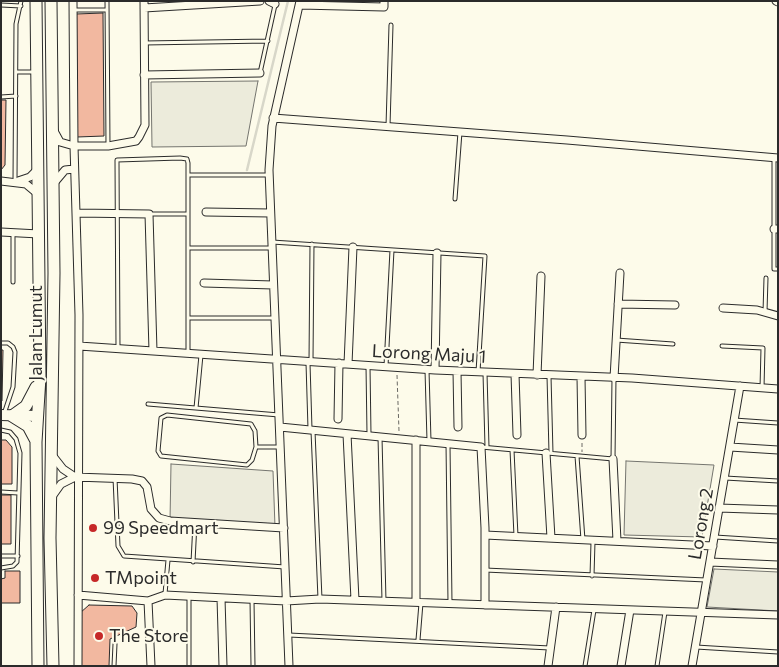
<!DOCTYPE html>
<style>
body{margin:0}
#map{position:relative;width:779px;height:667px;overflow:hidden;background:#fdfbea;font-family:Commissioner,sans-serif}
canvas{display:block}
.frame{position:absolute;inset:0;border:2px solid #2b2b2b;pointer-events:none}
</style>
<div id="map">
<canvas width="779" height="667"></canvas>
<div class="frame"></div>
</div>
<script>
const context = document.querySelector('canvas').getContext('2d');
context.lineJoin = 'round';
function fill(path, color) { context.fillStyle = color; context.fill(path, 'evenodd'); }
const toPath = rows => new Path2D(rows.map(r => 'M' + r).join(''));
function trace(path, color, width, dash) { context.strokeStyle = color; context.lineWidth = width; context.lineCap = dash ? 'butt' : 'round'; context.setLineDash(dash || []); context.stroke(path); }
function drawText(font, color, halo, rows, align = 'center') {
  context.font = font + ' Commissioner,sans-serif'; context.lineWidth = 4; context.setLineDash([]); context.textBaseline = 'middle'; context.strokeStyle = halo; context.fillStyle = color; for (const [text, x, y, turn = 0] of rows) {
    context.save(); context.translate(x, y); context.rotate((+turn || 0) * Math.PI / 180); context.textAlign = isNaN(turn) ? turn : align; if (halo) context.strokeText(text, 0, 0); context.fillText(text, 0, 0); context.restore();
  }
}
const green = toPath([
 [258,81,246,146,152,147,151,82,258,81],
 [626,461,714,465,702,537,624,535,626,461],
 [171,464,273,471,275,527,170,521,171,464],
 [714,569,778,572,778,611,707,607,714,569]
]);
fill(green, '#ecebdb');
trace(green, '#74746e', 1);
trace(toPath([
 [247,170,288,1]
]), '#d8d7c9', 2.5);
const building = toPath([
 [103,13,104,136,77,137,76,14,103,13],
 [1,100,6,100,5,165,1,170,1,100],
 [1,350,3,350,2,401,1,401,1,350],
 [1,440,6,440,12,447,12,484,1,484,1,440],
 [1,495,11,495,11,544,1,544,1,495],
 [5,571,20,571,20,603,1,603,1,579,5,578,5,571],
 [89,605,132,606,137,613,136,627,110,639,109,666,80,666,80,613,89,605]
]);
fill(building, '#f2b8a0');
trace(building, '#2b2b2b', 1);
const lane = toPath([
 [107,1,108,146],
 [1,5,21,6],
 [74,10,107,10],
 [144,43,268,41],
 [16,72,34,72],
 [260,73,275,5],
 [1,97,16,96],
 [388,126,391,25],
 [774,159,774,269,778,269],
 [188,175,268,175],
 [15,181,16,24,21,1],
 [455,199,460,132],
 [149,214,188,214],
 [272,242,485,256,478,372],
 [188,248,271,248],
 [13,282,13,232],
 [765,312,766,278],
 [188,318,274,318],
 [616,340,673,344],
 [1,343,8,343,13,347,15,352,13,387,4,414],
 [722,346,763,348,762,388],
 [118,348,117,160,180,158,187,159,188,163,188,352],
 [311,361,312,244],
 [308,363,310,429],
 [368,366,369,434],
 [386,366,392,250],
 [427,370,429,441],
 [485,373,487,447],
 [549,376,551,453],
 [148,404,279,415],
 [196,408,201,355],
 [734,420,778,423],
 [1,430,10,432,16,439,20,453,17,562,13,566,1,568],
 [313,431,320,599],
 [380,437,384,601],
 [448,444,450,603],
 [256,447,252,460,247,465,161,456,158,451,161,418,167,415,251,424,255,431,256,447,279,447],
 [481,447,613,459,614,378],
 [512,450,516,536],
 [577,456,583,540],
 [115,478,118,546,124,556,285,567],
 [725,478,778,481],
 [1,492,18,493],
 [715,537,778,541],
 [1,556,18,556],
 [193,562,195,523],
 [485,570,706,580],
 [592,576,593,542],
 [165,594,168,560],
 [189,598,189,666],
 [252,600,253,666],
 [289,635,550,648],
 [418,640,421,603],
 [696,647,778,652],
 [114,666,115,644],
 [585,666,594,610],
 [657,666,665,612]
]);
const street = toPath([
 [73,1,74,146,79,315,78,666],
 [269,1,275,4],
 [776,1,778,2],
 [300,5,384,7,384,1],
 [144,8,260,1],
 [144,75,260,73],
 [273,118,567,140,778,158],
 [54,131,60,142,74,146,108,146,136,141,139,137,145,125,144,1],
 [1,181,26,184,38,194],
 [18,181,30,177,38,169],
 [54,183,65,170,74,169],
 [206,212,270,213],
 [77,213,149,214,153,351],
 [774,229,778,229],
 [1,232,39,234],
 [204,283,273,285],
 [618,304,675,305],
 [723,308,757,310,778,316],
 [79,346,435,370,632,378,778,389],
 [348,364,353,247],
 [435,370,437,253],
 [457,371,458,427],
 [515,374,517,435],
 [537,375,541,276],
 [581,377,582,435],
 [614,378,620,273],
 [338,419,339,363],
 [280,427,481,447,485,528,485,605],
 [347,434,355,600],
 [416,440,416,602],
 [730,447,778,450],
 [546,453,551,538],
 [52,455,63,469,75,477],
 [613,459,617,541],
 [51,498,61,484,75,477,132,479,142,481,147,487,151,509,159,518,170,521,284,528],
 [719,508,778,510],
 [485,535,713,546],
 [710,562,778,565],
 [78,595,148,601,165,595,286,601,320,599,778,615],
 [221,598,223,666],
 [148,601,151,666],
 [289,666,269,170,272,126,300,1],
 [548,666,556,607],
 [621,666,630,610],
 [692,666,740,386]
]);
const secondary = toPath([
 [1,415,37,416]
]);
const primary = toPath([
 [36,1,40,377,36,442,38,666],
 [51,1,54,273,50,538,53,666],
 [36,441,28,426,12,416,26,406,36,387]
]);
trace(lane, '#2b2b2b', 5);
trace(street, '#2b2b2b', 9);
trace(secondary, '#2b2b2b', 12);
trace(primary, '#2b2b2b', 13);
trace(toPath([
 [397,375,399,431],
 [582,443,582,452]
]), '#6a6964', 1, [4, 2.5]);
trace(lane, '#fdfbea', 3);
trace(street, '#fdfbea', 7);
trace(secondary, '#fdfbea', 10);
trace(primary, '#fdfbea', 11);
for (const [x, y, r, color] of [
 [93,528,5,"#c62828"],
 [95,578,5,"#c62828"],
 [99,636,5,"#c62828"]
]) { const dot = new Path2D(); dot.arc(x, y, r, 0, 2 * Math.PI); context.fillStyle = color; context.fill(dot); trace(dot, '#fdfbea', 2); }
drawText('18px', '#2b2b2b', '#fdfbea', [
 ["Jalan Lumut",36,333,-90],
 ["Lorong Maju 1",429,354,3],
 ["Lorong 2",701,524,-80]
]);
drawText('18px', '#2b2b2b', '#fdfbea', [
 ["99 Speedmart",103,528],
 ["TMpoint",105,578],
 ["The Store",109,636]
], 'left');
</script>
